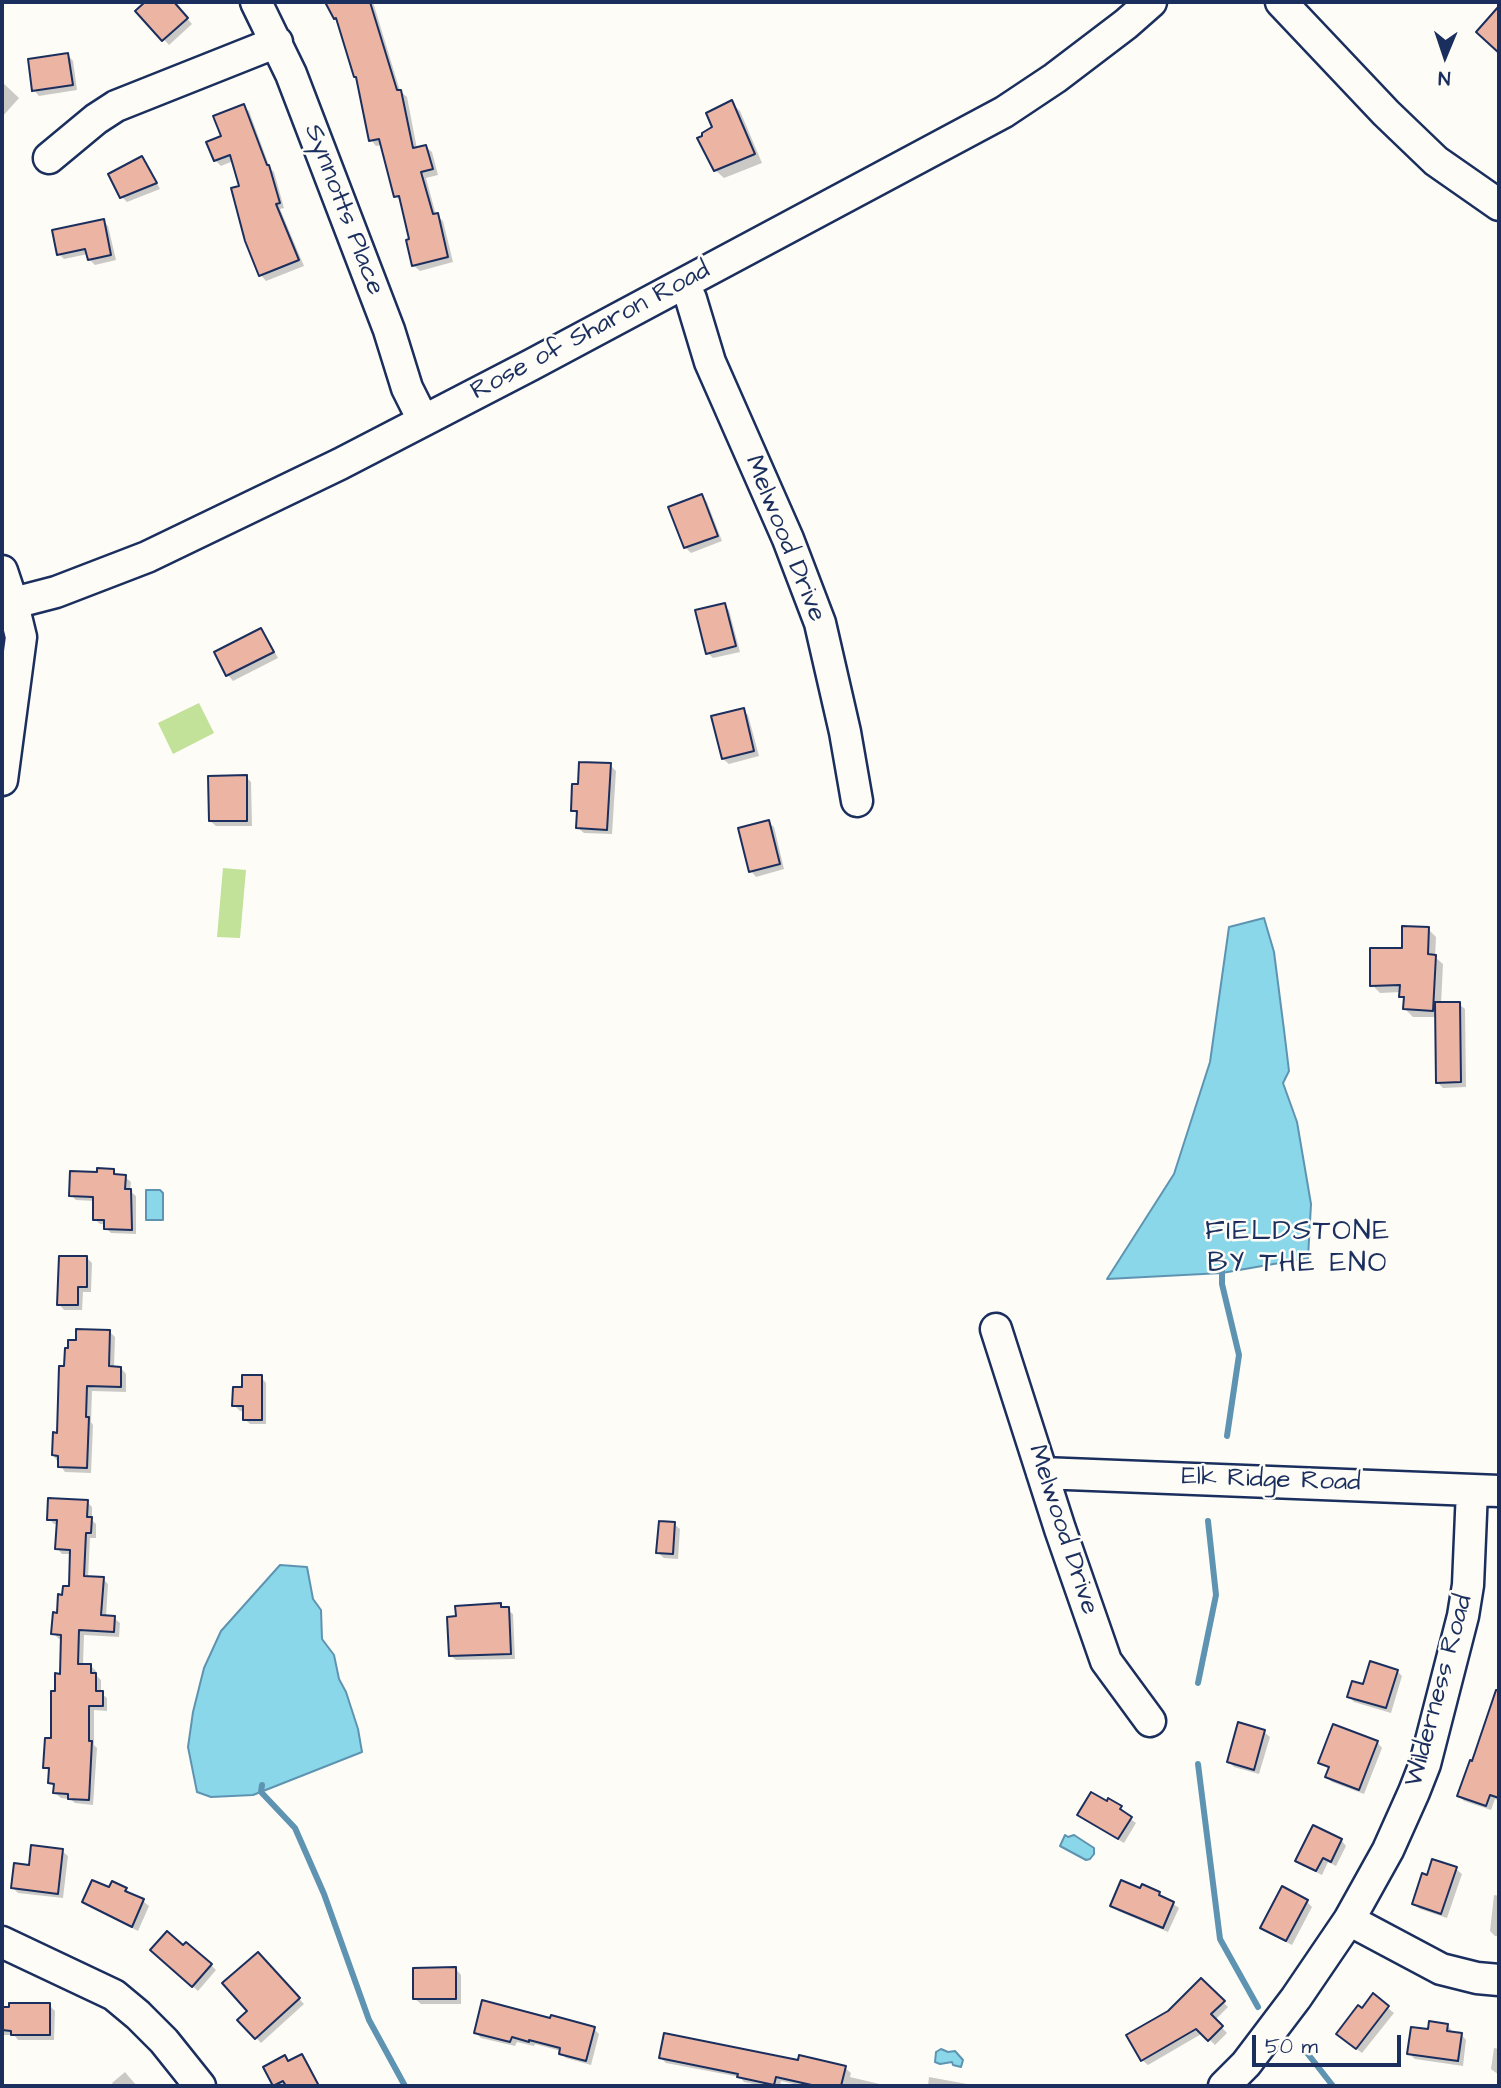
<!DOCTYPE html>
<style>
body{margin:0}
#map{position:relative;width:1501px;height:2088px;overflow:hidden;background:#fdfcf7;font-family:"Architects Daughter",sans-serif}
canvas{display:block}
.frame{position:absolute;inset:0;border:4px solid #1b2f5e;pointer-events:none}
.north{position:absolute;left:1410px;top:21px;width:70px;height:70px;-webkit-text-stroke:5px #fdfcf7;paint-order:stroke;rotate:182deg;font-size:19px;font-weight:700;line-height:28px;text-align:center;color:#1b2f5e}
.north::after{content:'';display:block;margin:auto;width:24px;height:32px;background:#1b2f5e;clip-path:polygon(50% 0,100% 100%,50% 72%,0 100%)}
.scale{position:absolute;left:1252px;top:2035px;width:149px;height:32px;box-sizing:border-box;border:4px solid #1b2f5e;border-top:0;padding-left:9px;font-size:21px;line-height:24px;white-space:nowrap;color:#1b2f5e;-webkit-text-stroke:5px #fdfcf7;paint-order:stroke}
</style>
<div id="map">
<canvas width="1501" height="2088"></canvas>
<div class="frame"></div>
<div class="north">N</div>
<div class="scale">50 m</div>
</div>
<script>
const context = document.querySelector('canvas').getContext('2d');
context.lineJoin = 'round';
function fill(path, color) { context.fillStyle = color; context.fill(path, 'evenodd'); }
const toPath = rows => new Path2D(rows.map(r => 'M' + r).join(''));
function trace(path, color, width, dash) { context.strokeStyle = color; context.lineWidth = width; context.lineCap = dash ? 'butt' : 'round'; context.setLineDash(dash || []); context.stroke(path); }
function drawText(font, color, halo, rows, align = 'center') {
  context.font = font + ' "Architects Daughter",sans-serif'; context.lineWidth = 5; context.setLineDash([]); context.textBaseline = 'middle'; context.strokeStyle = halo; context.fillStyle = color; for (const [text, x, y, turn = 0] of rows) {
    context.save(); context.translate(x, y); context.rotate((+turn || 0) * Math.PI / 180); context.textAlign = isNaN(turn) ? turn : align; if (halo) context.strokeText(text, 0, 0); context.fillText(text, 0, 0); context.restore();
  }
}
fill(toPath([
 [199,703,214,733,173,754,158,723],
 [223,868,246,870,240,938,217,937]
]), '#c2e199');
const water = toPath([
 [1264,918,1274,952,1284,1030,1289,1071,1283,1083,1297,1122,1311,1204,1308,1258,1222,1273,1107,1279,1174,1174,1210,1062,1229,927,1264,918],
 [146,1190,160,1190,163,1193,163,1220,146,1220,146,1190],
 [280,1565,307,1567,313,1599,321,1610,322,1639,334,1655,339,1679,346,1692,358,1729,362,1752,253,1795,211,1797,197,1792,188,1747,193,1712,204,1668,221,1631,280,1565],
 [1065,1835,1068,1837,1074,1835,1094,1848,1094,1854,1090,1859,1086,1860,1060,1846,1065,1835],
 [941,2049,948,2052,955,2051,963,2060,961,2067,953,2065,952,2062,940,2064,935,2062,936,2052,941,2049]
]);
fill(water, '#8ad7e9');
trace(water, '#5e94b1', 2);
fill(toPath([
 [148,2,172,2,192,24,169,45,138,11],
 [327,2,373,2,400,91,407,97,417,149,426,147,432,152,438,175,426,178,436,215,443,221,453,262,420,271,414,266,408,241,412,240,402,203,396,196,382,145,376,146,371,140,358,79,339,22],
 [68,55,73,61,77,90,39,96,34,90],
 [2,82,19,98,2,117],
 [731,103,740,111,762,163,724,178,715,170,714,127],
 [243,106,249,111,270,168,274,172,284,208,280,209,304,266,266,281,261,275,246,241,241,187,233,161,221,166,215,160],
 [142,158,147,164,160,189,127,202,121,196],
 [103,221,108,226,116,260,95,265,89,259,88,254,64,259,59,254],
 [702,496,707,502,722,541,691,553,685,547],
 [724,605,729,610,740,652,713,658,708,653],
 [261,630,266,636,278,658,233,681,228,675,216,653],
 [743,710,748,715,759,756,729,764,723,759],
 [610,765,616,771,612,834,584,833,578,828,579,816,573,810],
 [246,777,251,782,252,826,216,826,210,821],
 [768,822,774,827,784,869,756,877,751,871],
 [1428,929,1436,937,1435,957,1443,964,1441,1004,1459,1004,1465,1009,1466,1087,1443,1088,1437,1082,1437,1017,1413,1017,1405,1009,1405,1000,1401,996,1401,992,1380,993,1372,985,1403,949],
 [114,1171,119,1177,125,1177,131,1182,130,1191,136,1196,136,1234,111,1233,106,1228,106,1224,100,1224,94,1219,95,1201,76,1200,71,1195,99,1173],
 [87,1258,92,1263,91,1292,83,1292,82,1310,64,1310,59,1304],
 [110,1332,115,1337,114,1368,121,1368,126,1374,126,1392,92,1391,91,1422,93,1425,91,1473,65,1472,53,1455,59,1435,66,1367,78,1342],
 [261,1377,266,1383,266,1424,250,1424,244,1419,244,1411,240,1411,234,1405,244,1389],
 [87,1502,92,1507,92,1520,96,1524,96,1538,90,1538,88,1578,103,1579,108,1584,106,1617,114,1618,120,1623,119,1637,84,1635,83,1665,90,1665,96,1671,96,1675,101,1680,101,1693,107,1698,107,1711,94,1710,94,1745,97,1748,93,1805,75,1803,70,1799,61,1798,55,1793,56,1788,50,1782,51,1773,45,1767,53,1740,57,1693,61,1675,63,1639,59,1639,53,1633,64,1597,70,1588,71,1554,62,1554,57,1548,58,1524,54,1524,49,1519],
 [674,1524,680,1529,678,1559,664,1558,658,1553],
 [501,1605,513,1614,515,1659,456,1660,450,1655],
 [1397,1671,1402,1676,1391,1713,1354,1702,1349,1696,1364,1686],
 [1498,1689,1499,1801,1495,1799,1491,1810,1464,1801,1459,1796,1473,1763],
 [1264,1732,1270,1737,1259,1774,1234,1767,1229,1762],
 [1377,1742,1382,1748,1364,1794,1332,1782,1327,1777,1330,1769,1320,1762],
 [1121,1808,1126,1813,1125,1815,1136,1823,1124,1843,1084,1820,1079,1814],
 [1341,1840,1346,1846,1336,1866,1328,1862,1322,1875,1303,1866,1298,1860],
 [62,1851,68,1856,63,1898,18,1893,13,1888,30,1867],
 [1456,1869,1462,1874,1447,1918,1420,1909,1414,1904,1428,1877],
 [1142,1886,1159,1894,1179,1908,1168,1932,1118,1911,1112,1905,1141,1890],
 [126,1889,131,1895,143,1901,149,1906,138,1931,90,1907,84,1902],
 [1494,1895,1499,1896,1499,1936,1495,1936,1490,1931],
 [1307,1902,1312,1907,1292,1945,1268,1933,1262,1928],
 [257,1954,304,2004,261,2043,240,2020,250,2011],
 [158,1956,211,1965,216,1970,198,1991],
 [456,1969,461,1975,461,2004,421,2004,415,1999],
 [1201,1980,1228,2007,1215,2020,1227,2033,1215,2045,1203,2033,1148,2065,1142,2060,1169,2012],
 [1373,1996,1394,2013,1362,2053,1343,2039],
 [49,2005,55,2011,54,2040,18,2040,14,2035,2,2035,2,2009],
 [1447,2025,1452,2031,1452,2033,1461,2034,1466,2040,1463,2066,1415,2059,1409,2054,1429,2031],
 [594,2029,599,2034,591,2065,566,2058,561,2053,561,2051,535,2044,534,2046,517,2042,515,2046,481,2038,476,2033],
 [1494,2048,1499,2049,1499,2075,1491,2069],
 [301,2056,307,2061,320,2086,276,2086,274,2085,289,2062],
 [661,2058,799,2062,845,2068,851,2073,850,2077,888,2086,802,2086,781,2081,780,2086,764,2086,744,2082,740,2077,666,2063],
 [125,2072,130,2078,137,2086,115,2086,112,2083],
 [929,2077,967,2084,969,2086,928,2086]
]), '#0003');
trace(toPath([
 [1222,1266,1222,1284,1239,1355,1227,1436],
 [1198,1683,1216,1595,1208,1521],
 [1198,1764,1220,1939,1258,2007],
 [262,1785,261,1792,295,1828,324,1894,369,2020,405,2086],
 [1304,2049,1333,2086]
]), '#5e94b1', 6);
const building = toPath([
 [145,2,174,2,188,18,162,41,135,11,145,2],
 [325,2,370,2,397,90,401,90,413,148,426,145,433,169,421,172,433,214,438,213,448,257,412,266,406,240,409,239,399,196,394,197,379,139,369,141,356,77,354,77,336,18,334,19,325,2],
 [1499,6,1499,53,1476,32,1499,6],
 [68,53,73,85,32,91,28,59,68,53],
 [732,100,755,154,714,171,697,138,702,136,702,133,712,127,706,113,732,100],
 [244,104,267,165,269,165,280,203,276,204,299,260,259,276,245,241,231,188,239,186,230,155,214,161,206,142,221,136,213,116,244,104],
 [142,156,157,183,120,198,108,174,142,156],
 [104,219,111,255,88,260,85,249,57,255,52,230,104,219],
 [702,494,718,536,684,548,668,507,702,494],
 [725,603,736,646,706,654,695,610,725,603],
 [261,628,274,652,226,676,214,652,261,628],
 [744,708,754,751,722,759,711,716,744,708],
 [579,762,611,763,607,830,576,828,577,811,571,811,572,784,578,784,579,762],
 [247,775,247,821,209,821,208,776,247,775],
 [769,820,780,864,749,872,738,828,769,820],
 [1402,926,1429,927,1428,954,1436,955,1433,1011,1403,1009,1404,997,1399,997,1400,985,1370,986,1370,948,1402,948,1402,926],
 [1435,1002,1460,1002,1461,1082,1436,1083,1435,1002],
 [97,1168,114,1169,114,1174,126,1175,125,1189,131,1189,132,1230,104,1229,104,1220,93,1220,93,1197,69,1196,70,1171,97,1172,97,1168],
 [59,1256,87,1256,87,1287,78,1287,78,1305,57,1305,59,1256],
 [76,1329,110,1330,109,1366,121,1367,121,1387,87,1386,86,1417,89,1417,87,1468,58,1467,58,1456,52,1455,53,1432,57,1433,59,1366,64,1366,65,1348,68,1348,68,1340,76,1340,76,1329],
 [242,1375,262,1375,262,1420,243,1420,243,1406,232,1406,233,1387,242,1387,242,1375],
 [48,1498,88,1500,87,1517,92,1517,91,1533,86,1533,84,1576,104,1577,101,1615,115,1616,114,1632,79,1630,78,1664,91,1664,91,1673,96,1673,96,1691,103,1691,103,1706,89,1706,89,1741,92,1741,89,1800,68,1799,68,1794,53,1793,54,1784,48,1783,49,1768,43,1768,45,1738,51,1738,51,1691,55,1691,55,1673,60,1674,61,1635,51,1634,53,1612,57,1613,58,1594,62,1595,63,1586,69,1586,70,1550,55,1549,57,1520,47,1520,48,1498],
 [659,1521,675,1522,673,1554,656,1553,659,1521],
 [501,1603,501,1607,509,1607,511,1654,449,1656,447,1617,456,1616,455,1606,501,1603],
 [1370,1661,1398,1670,1386,1708,1347,1697,1352,1681,1363,1684,1370,1661],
 [1496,1690,1499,1690,1499,1798,1490,1795,1486,1806,1457,1796,1470,1760,1472,1761,1496,1690],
 [1238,1722,1265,1730,1254,1770,1227,1762,1238,1722],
 [1333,1724,1378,1741,1359,1790,1325,1777,1329,1767,1318,1763,1333,1724],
 [1091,1792,1107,1801,1108,1798,1122,1806,1120,1809,1132,1817,1118,1839,1077,1815,1091,1792],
 [1313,1825,1342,1839,1331,1862,1323,1858,1316,1871,1295,1861,1313,1825],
 [31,1845,63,1849,58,1894,11,1888,14,1863,29,1865,31,1845],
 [1432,1859,1457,1867,1441,1914,1412,1904,1422,1873,1427,1875,1432,1859],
 [92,1880,109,1887,112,1881,127,1888,125,1891,144,1899,132,1927,82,1902,92,1880],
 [1121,1880,1140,1888,1142,1884,1160,1892,1159,1895,1174,1902,1163,1928,1110,1906,1121,1880],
 [1282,1886,1308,1900,1286,1941,1260,1928,1282,1886],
 [167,1931,183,1945,186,1942,212,1964,192,1987,150,1950,167,1931],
 [258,1952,300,1998,255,2039,237,2020,247,2011,222,1983,258,1952],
 [456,1967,456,1999,413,1999,413,1968,456,1967],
 [1201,1978,1225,2001,1211,2014,1223,2026,1208,2041,1196,2029,1141,2061,1126,2035,1168,2011,1201,1978],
 [1373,1993,1389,2006,1356,2049,1336,2034,1358,2005,1362,2008,1373,1993],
 [482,2000,550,2018,551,2015,595,2027,586,2061,559,2054,560,2048,529,2040,529,2042,512,2037,510,2042,474,2033,482,2000],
 [9,2003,50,2003,50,2035,11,2035,11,2031,2,2030,2,2007,9,2007,9,2003],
 [1429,2021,1448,2024,1447,2031,1462,2033,1458,2061,1407,2054,1411,2027,1428,2029,1429,2021],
 [664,2033,798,2060,799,2055,846,2066,841,2086,816,2086,776,2077,774,2085,737,2077,738,2074,659,2058,664,2033],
 [302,2054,319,2086,286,2086,283,2081,273,2086,263,2067,285,2055,288,2061,302,2054]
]);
fill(building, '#ecb4a3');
trace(building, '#1b2f5e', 2);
const minor = toPath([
 [256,2,291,74,389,330,407,388,423,420],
 [1281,2,1386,113,1436,161,1499,205],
 [49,158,96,119,116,106,277,42],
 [684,284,691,299,710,362,788,539,820,623,845,732,857,801],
 [2,571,13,604,21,637,2,780],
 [2,606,56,592,147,557,340,464,531,365,1004,112,1055,78,1126,24,1151,2],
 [996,1329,1060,1529,1106,1661,1150,1721],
 [1042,1473,1499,1491],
 [1349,1920,1441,1969,1477,1978,1499,1980],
 [2,1942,114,1995,138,2015,164,2041,200,2086],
 [1224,2086,1246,2064,1296,1998,1349,1920,1388,1850,1414,1792,1425,1764,1463,1616,1468,1585,1472,1490]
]);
trace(minor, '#1b2f5e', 35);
trace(minor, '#fdfcf7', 30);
drawText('26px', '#1b2f5e', '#fdfcf7', [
 ["Synnotts Place",343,210,69],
 ["Rose of Sharon Road",591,332,-28],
 ["Melwood Drive",784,539,68],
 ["Elk Ridge Road",1271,1481,2],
 ["Melwood Drive",1062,1530,72],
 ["Wilderness Road",1440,1691,-75]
]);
context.letterSpacing = '2px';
drawText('28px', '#1b2f5e', '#fdfcf7', [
 ["FIELDSTONE",1298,1233],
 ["BY THE ENO",1298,1265]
]);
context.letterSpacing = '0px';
</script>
